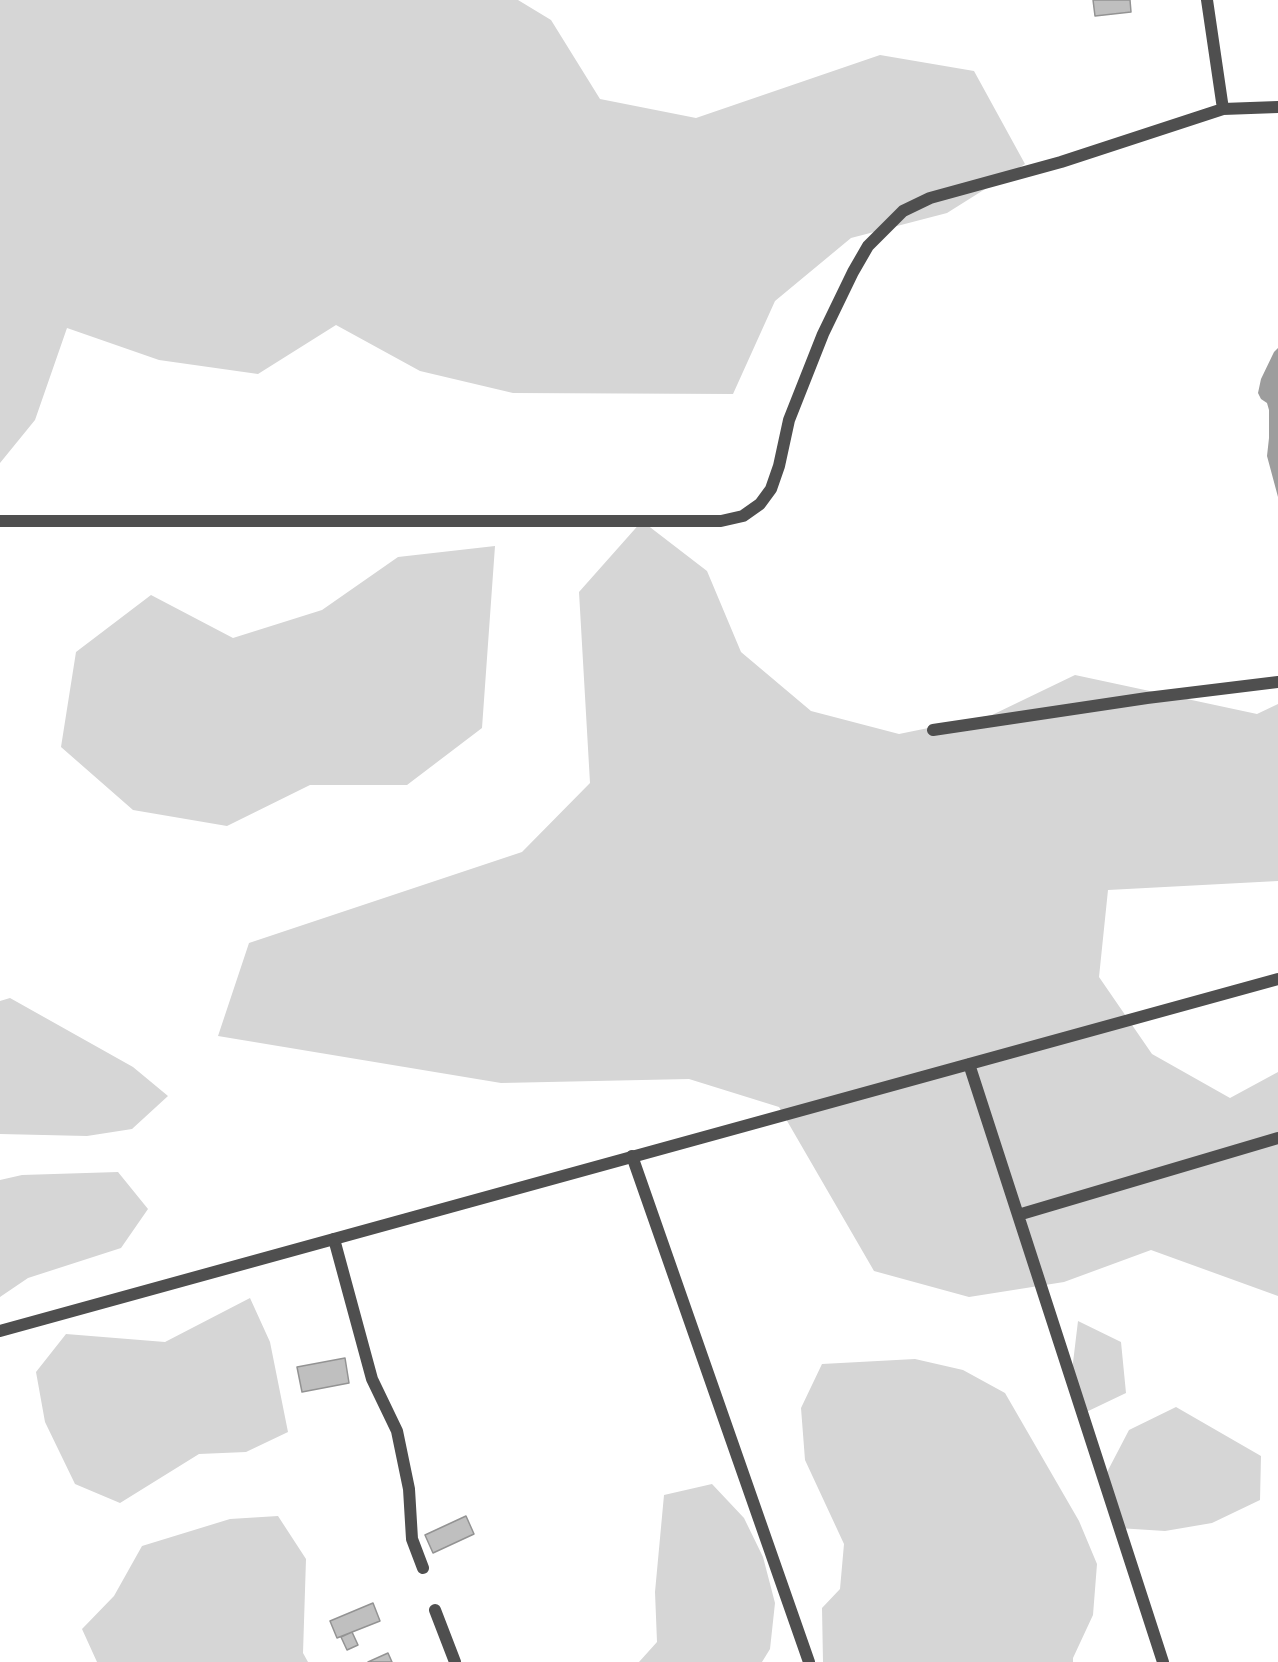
<!DOCTYPE html>
<style>
body{margin:0}
canvas{display:block;background:#fff}
</style>
<canvas width="1278" height="1662"></canvas>
<script>
const context = document.querySelector('canvas').getContext('2d');
context.lineJoin = 'round';
function fill(path, color) { context.fillStyle = color; context.fill(path, 'evenodd'); }
const toPath = rows => new Path2D(rows.map(r => 'M' + r).join(''));
function trace(path, color, width, dash) { context.strokeStyle = color; context.lineWidth = width; context.lineCap = dash ? 'butt' : 'round'; context.setLineDash(dash || []); context.stroke(path); }
fill(toPath([
 [0,0,518,0,551,20,600,99,696,118,880,55,974,71,1025,164,947,213,851,238,775,301,733,394,513,393,420,371,336,325,258,374,159,360,67,328,35,420,0,463],
 [642,521,707,571,741,652,811,711,899,734,992,715,1075,675,1257,714,1278,704,1278,881,1108,890,1099,977,1152,1054,1230,1098,1278,1072,1278,1296,1151,1250,1064,1282,969,1297,874,1271,779,1107,689,1079,501,1083,218,1036,249,943,522,852,590,783,579,592],
 [495,546,482,728,407,785,310,785,227,826,133,810,61,747,76,652,151,595,233,638,322,610,398,557],
 [10,998,133,1067,168,1096,132,1129,87,1136,0,1134,0,1001],
 [118,1172,148,1209,121,1248,28,1278,0,1297,0,1180,22,1175],
 [250,1298,270,1342,288,1432,246,1452,199,1454,120,1503,75,1484,45,1422,36,1372,66,1334,165,1342],
 [1078,1321,1121,1342,1126,1393,1082,1414,1072,1371],
 [915,1359,963,1370,1005,1393,1079,1521,1097,1564,1093,1615,1073,1658,1073,1662,823,1662,822,1608,840,1589,844,1544,805,1460,801,1408,822,1364],
 [1176,1407,1261,1456,1260,1500,1212,1523,1165,1531,1118,1528,1105,1476,1129,1430],
 [712,1484,744,1518,763,1557,775,1603,770,1649,762,1662,639,1662,657,1642,655,1592,664,1495],
 [278,1516,306,1559,303,1653,308,1662,97,1662,82,1629,114,1596,142,1546,230,1519]
]), '#d6d6d6');
fill(toPath([
 [1278,348,1278,497,1267,456,1269,438,1269,410,1267,403,1261,399,1258,393,1261,379,1274,352]
]), '#9d9d9d');
const building = toPath([
 [1093,0,1130,0,1131,12,1095,16,1093,0],
 [345,1358,349,1383,302,1392,297,1367,345,1358],
 [466,1516,474,1534,433,1553,425,1535,466,1516],
 [373,1603,380,1621,337,1638,330,1621,373,1603],
 [352,1632,358,1645,347,1650,341,1637,352,1632],
 [388,1653,392,1662,368,1662,388,1653]
]);
fill(building, '#bfbfbf');
trace(building, '#939393', 1.5);
trace(toPath([
 [933,730,1147,698,1278,682],
 [632,1156,809,1662],
 [334,1239,372,1379,397,1431,409,1489,412,1539,423,1568],
 [435,1610,455,1662]
]), '#4f4f4f', 12);
trace(toPath([
 [1207,0,1223,109],
 [0,521,721,521,743,516,760,504,771,489,779,466,789,420,823,334,853,272,868,246,903,211,930,198,1061,162,1223,109,1278,107],
 [969,1064,1163,1662],
 [1018,1215,1278,1138],
 [0,1331,1278,979]
]), '#4f4f4f', 12);
</script>
